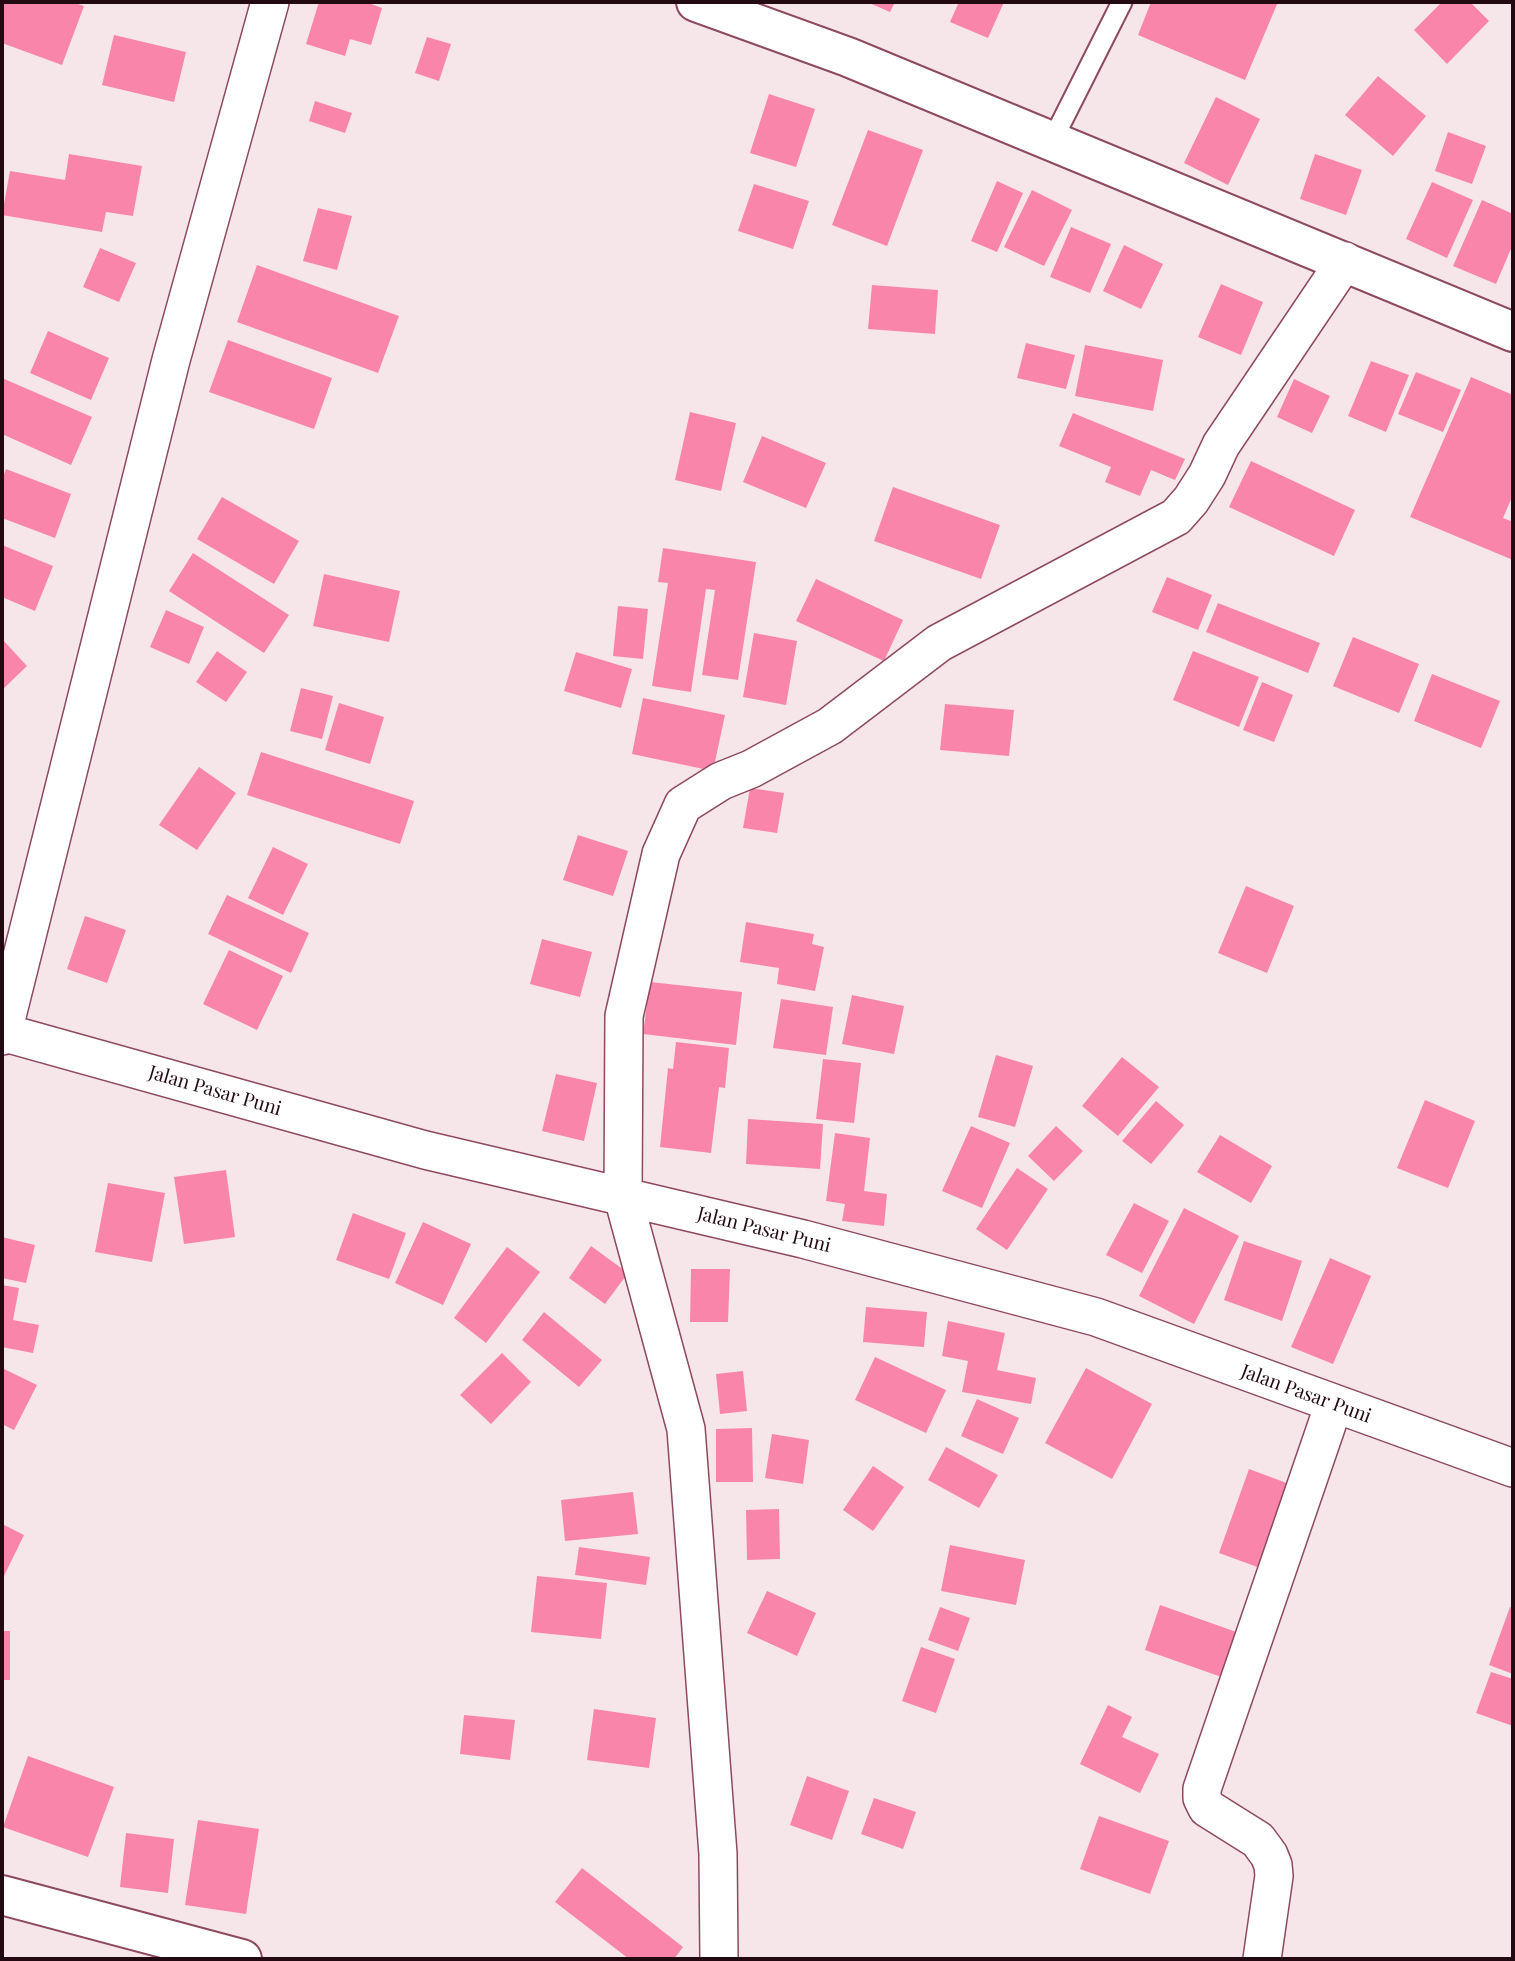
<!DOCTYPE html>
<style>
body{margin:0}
#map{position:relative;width:1515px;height:1961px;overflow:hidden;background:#f6e6ea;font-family:"Playfair Display",serif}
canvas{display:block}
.frame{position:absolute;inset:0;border:4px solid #230912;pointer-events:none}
</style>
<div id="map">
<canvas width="1515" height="1961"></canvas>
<div class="frame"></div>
</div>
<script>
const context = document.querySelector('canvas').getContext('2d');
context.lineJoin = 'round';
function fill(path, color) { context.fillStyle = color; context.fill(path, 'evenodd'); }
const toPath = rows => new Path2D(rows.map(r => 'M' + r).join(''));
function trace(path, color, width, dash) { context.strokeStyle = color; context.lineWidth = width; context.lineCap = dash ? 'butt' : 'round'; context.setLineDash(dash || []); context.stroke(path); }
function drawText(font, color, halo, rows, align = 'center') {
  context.font = font + ' "Playfair Display",serif'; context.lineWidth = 5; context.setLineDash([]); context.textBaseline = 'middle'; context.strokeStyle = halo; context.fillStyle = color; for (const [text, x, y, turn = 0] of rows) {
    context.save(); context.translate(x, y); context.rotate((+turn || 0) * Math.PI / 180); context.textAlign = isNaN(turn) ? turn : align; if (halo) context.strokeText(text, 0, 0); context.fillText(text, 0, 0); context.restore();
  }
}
fill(toPath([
 [3,2,72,2,84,6,62,65,2,43],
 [319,2,366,2,382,8,371,45,350,39,345,56,306,44],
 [867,2,895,2,890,12],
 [959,2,1004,2,988,38,950,22],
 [1151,2,1278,2,1245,80,1138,35],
 [1442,2,1470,2,1489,21,1447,64,1414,30],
 [114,35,186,52,174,102,102,85],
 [427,37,451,44,439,81,415,73],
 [1378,76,1426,116,1393,156,1345,115],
 [769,94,815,109,796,167,750,153],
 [1216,97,1260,119,1228,185,1184,163],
 [315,101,352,113,345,133,309,121],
 [868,130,923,150,887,246,832,225],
 [1448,132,1486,146,1472,184,1435,171],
 [69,154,142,166,133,216,106,212,102,232,2,215,10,171,65,180],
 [1315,154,1362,170,1346,215,1300,199],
 [997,181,1023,193,997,252,971,241],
 [1432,182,1473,200,1447,258,1406,239],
 [754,184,809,201,793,249,738,231],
 [1032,190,1072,210,1044,266,1004,247],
 [1482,200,1513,214,1513,244,1496,284,1453,266],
 [318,208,352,216,337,270,303,261],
 [1071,227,1111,244,1090,293,1050,277],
 [1124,245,1163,264,1141,309,1103,291],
 [100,248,136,263,119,302,83,287],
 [257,265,399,316,378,373,237,322],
 [1221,284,1263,302,1241,355,1198,337],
 [872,285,938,290,935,334,868,329],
 [48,331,109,358,91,400,30,373],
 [228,340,332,378,314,429,209,392],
 [1026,343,1075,355,1066,389,1017,378],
 [1085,345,1163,360,1153,411,1075,396],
 [1371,361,1409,375,1386,432,1348,416],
 [1416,372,1461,390,1443,432,1398,414],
 [1471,377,1513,395,1513,495,1503,518,1513,522,1513,560,1410,517],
 [2,378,92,417,71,465,2,434],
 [1294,379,1330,396,1312,433,1277,417],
 [690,412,736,423,721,491,675,480],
 [1073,413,1185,459,1175,480,1151,470,1140,496,1105,482,1111,467,1059,446],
 [762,436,826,463,806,508,743,482],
 [1251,461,1355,510,1334,556,1229,507],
 [6,469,71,494,55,538,2,518,2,480],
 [893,487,1000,525,981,579,874,541],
 [222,497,299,541,274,584,197,539],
 [2,545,53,566,35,611,2,597],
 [663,548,756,562,738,680,702,675,715,590,706,589,691,692,652,686,668,583,658,582],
 [193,553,289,615,264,653,169,591],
 [324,574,400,591,389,642,313,626],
 [1167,577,1212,595,1198,630,1152,612],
 [816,579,903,620,884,661,796,621],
 [1218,603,1320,643,1308,673,1206,632],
 [618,606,648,609,643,659,613,656],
 [166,610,204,627,189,664,150,647],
 [754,633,797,641,786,705,743,697],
 [1353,637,1419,664,1399,713,1333,686],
 [2,639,27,666,2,690],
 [217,651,247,672,226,702,196,682],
 [1193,651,1259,677,1239,727,1173,700],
 [576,652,632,669,621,708,564,691],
 [1432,674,1500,701,1481,748,1414,721],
 [1262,682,1293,695,1274,742,1243,730],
 [301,688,333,696,322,739,290,731],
 [643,698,725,715,713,771,632,754],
 [339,703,384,717,370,764,325,750],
 [945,704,1014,710,1009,756,940,750],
 [261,752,414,801,400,844,247,795],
 [199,767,236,793,197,850,159,825],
 [750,788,784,793,777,833,743,828],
 [578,835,628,851,613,896,563,880],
 [273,847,308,864,283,915,248,898],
 [1246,886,1294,906,1267,973,1218,953],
 [227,895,309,933,291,973,208,934],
 [85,916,126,930,107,983,67,969],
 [746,922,814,934,812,944,824,947,815,991,777,984,779,968,740,962],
 [542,939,592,952,580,997,530,984],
 [229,950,283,976,257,1030,203,1004],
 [650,982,742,992,736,1045,643,1034],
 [852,995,904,1006,894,1054,842,1044],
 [781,999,833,1007,826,1055,773,1048],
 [676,1042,729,1048,725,1088,719,1087,711,1153,660,1147,668,1068,673,1069],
 [996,1055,1033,1066,1015,1127,978,1117],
 [1122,1057,1159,1087,1118,1136,1082,1106],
 [823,1059,861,1063,854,1123,816,1119],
 [556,1074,597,1083,584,1141,542,1131],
 [1425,1100,1475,1121,1448,1188,1397,1168],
 [1156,1101,1184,1125,1151,1164,1122,1141],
 [748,1119,823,1124,820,1169,746,1164],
 [971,1126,1010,1143,982,1208,942,1191],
 [1056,1126,1083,1151,1054,1181,1028,1156],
 [835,1133,870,1138,864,1191,887,1194,884,1226,842,1221,845,1204,826,1201],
 [1220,1135,1272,1166,1251,1203,1197,1172],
 [1017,1168,1048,1189,1007,1250,976,1229],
 [226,1170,235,1237,184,1244,174,1177],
 [108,1183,165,1193,152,1262,95,1252],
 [1134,1203,1169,1221,1142,1273,1106,1255],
 [1184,1208,1239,1236,1194,1324,1139,1296],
 [353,1213,406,1233,389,1279,336,1260],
 [423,1222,471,1244,443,1305,395,1283],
 [2,1237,35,1245,26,1283,2,1278],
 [1244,1241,1302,1261,1282,1321,1224,1300],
 [591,1246,628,1273,605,1304,569,1278],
 [507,1247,540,1272,486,1343,454,1318],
 [1330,1258,1371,1276,1333,1364,1291,1347],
 [691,1269,730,1269,728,1322,690,1322],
 [2,1285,19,1288,13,1320,39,1325,33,1353,2,1347],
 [866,1307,927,1312,924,1347,863,1342],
 [544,1312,602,1360,579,1387,522,1340],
 [948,1321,1005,1333,997,1370,1036,1378,1031,1404,962,1392,968,1361,942,1356],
 [502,1353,531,1382,491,1424,460,1395],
 [875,1357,946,1390,926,1433,855,1400],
 [2,1368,37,1385,14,1430,2,1424],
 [1086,1368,1152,1404,1112,1479,1045,1443],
 [743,1371,747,1411,720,1414,716,1374],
 [977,1399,1019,1418,1003,1454,961,1436],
 [752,1428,753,1482,716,1482,716,1429],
 [772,1434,809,1440,803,1484,765,1478],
 [946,1447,998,1475,979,1508,928,1480],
 [873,1466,904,1487,873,1531,843,1510],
 [1249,1469,1300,1488,1271,1572,1219,1553],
 [633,1492,638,1534,565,1541,561,1500],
 [779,1509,780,1559,747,1560,746,1510],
 [2,1524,24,1535,2,1580],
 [950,1545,1025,1560,1016,1605,941,1591],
 [579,1547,650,1557,646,1585,575,1575],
 [537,1576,607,1583,601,1639,531,1632],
 [767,1591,816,1613,797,1656,747,1633],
 [1160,1605,1242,1634,1227,1679,1145,1650],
 [940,1607,970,1618,958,1651,928,1640],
 [1510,1607,1513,1609,1513,1674,1489,1665],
 [2,1631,10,1631,10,1680,2,1680],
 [921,1647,955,1659,936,1713,902,1701],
 [1491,1672,1513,1679,1513,1726,1476,1713],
 [1108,1705,1132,1717,1122,1737,1159,1754,1140,1793,1080,1764],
 [594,1709,656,1718,649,1768,587,1760],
 [464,1715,515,1720,510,1760,460,1754],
 [28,1756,114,1787,88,1857,3,1827],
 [807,1776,849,1791,832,1840,790,1825],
 [874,1798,916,1812,903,1849,861,1834],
 [1099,1816,1169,1841,1150,1894,1080,1869],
 [198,1820,259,1829,246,1914,185,1905],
 [126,1833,174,1839,168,1893,120,1887],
 [582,1868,683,1947,674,1959,629,1959,555,1902]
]), '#fa85aa');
const lane = toPath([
 [1052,141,1122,2]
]);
const street = toPath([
 [2,1032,425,1150,803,1239,1096,1317,1513,1468],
 [2,1036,171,360,270,2],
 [719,1959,718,1854,686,1429,623,1197,624,1016,661,854,683,805,721,781,751,769,830,726,939,643,1176,517,1191,500,1207,475,1221,445,1345,261],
 [1262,1959,1274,1876,1273,1865,1269,1855,1258,1840,1207,1808,1202,1798,1202,1789,1334,1404]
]);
const secondary = toPath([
 [696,2,848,57,1513,332],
 [2,1895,242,1959]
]);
trace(lane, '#8d4a5f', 23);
trace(street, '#8d4a5f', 40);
trace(secondary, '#8d4a5f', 42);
trace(lane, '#fff', 19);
trace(street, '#fff', 37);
trace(secondary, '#fff', 38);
drawText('19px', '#230912', '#fff', [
 ["Jalan Pasar Puni",215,1091,16],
 ["Jalan Pasar Puni",764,1230,14],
 ["Jalan Pasar Puni",1306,1394,20]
]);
</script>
